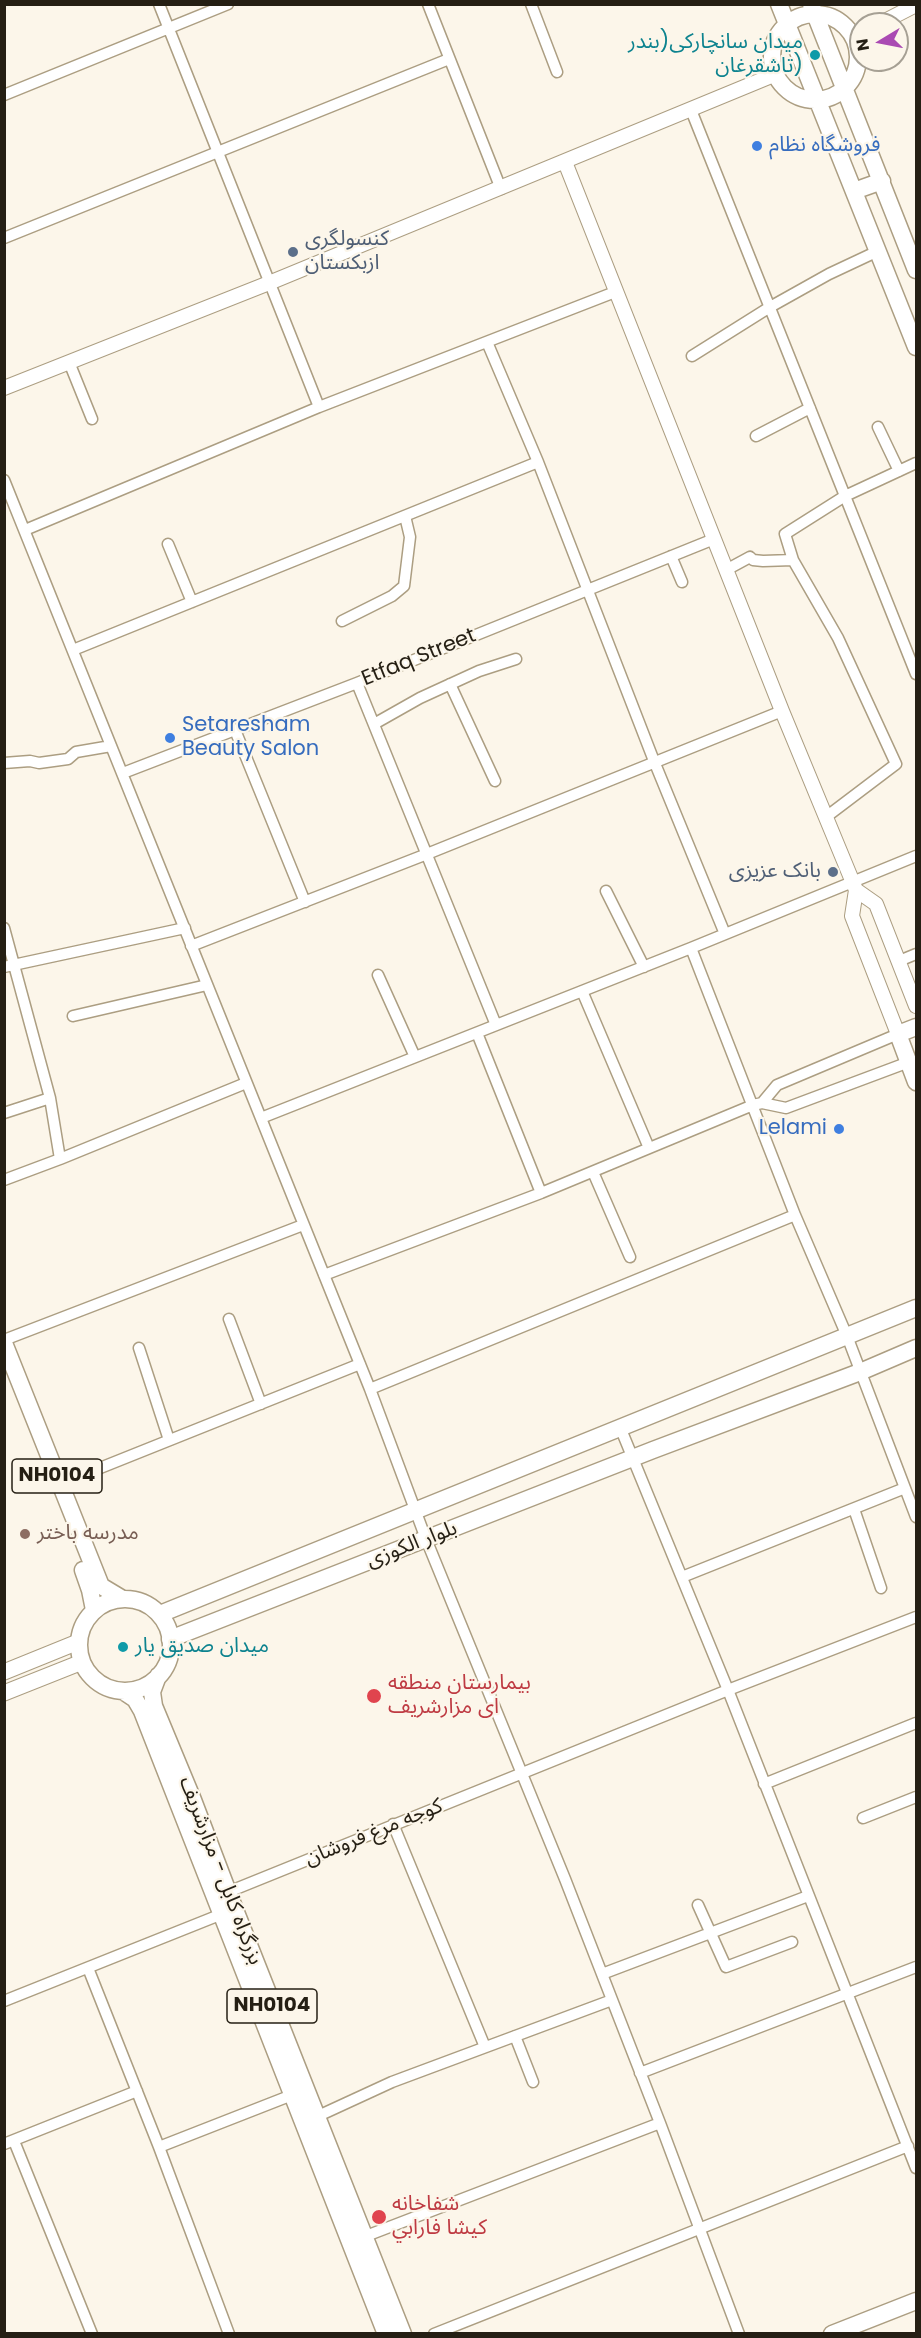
<!DOCTYPE html>
<meta charset="utf-8">
<style>
body{margin:0}
#map{position:relative;width:921px;height:2338px;overflow:hidden;background:#fcf6ea;font-family:Poppins,sans-serif}
canvas{display:block}
.frame{position:absolute;inset:0;border:6px solid #251f14;pointer-events:none}
.north{position:absolute;left:849px;top:12px;width:60px;height:60px;box-sizing:border-box;background:#fcf6ea;border:2px solid #a6a094;border-radius:50%;rotate:260deg;font-size:16px;font-weight:700;line-height:24px;text-align:center;color:#251f14}
.north::after{content:'';display:block;margin:auto;width:21px;height:27px;background:#aa4ab3;clip-path:polygon(50% 0,100% 100%,50% 72%,0 100%)}
</style>
<div id="map">
<canvas width="921" height="2338"></canvas>
<div class="frame"></div>
<div class="north">N</div>
</div>
<script>
const context = document.querySelector('canvas').getContext('2d');
context.lineJoin = 'round';
const toPath = rows => new Path2D(rows.map(r => 'M' + r).join(''));
function trace(path, color, width, dash) { context.strokeStyle = color; context.lineWidth = width; context.lineCap = dash ? 'butt' : 'round'; context.setLineDash(dash || []); context.stroke(path); }
function drawText(font, color, halo, rows, align = 'center') {
  context.font = font + ' Poppins,"Noto Sans Arabic",sans-serif'; context.lineWidth = 4.5; context.setLineDash([]); context.textBaseline = 'middle'; context.strokeStyle = halo; context.fillStyle = color; for (const [text, x, y, turn = 0] of rows) {
    context.save(); context.translate(x, y); context.rotate((+turn || 0) * Math.PI / 180); context.textAlign = isNaN(turn) ? turn : align; if (halo) context.strokeText(text, 0, 0); context.fillText(text, 0, 0); context.restore();
  }
}
const minor = toPath([
 [159,4,319,407],
 [428,4,501,189],
 [531,4,557,72],
 [4,95,228,4],
 [691,110,916,674],
 [4,238,449,59],
 [487,342,538,462,654,761,725,934],
 [692,356,770,307,829,274,878,251],
 [69,362,92,419],
 [878,427,899,471],
 [756,436,810,408],
 [4,480,370,1389,426,1539,565,1879,660,2123,739,2334],
 [25,530,319,407,615,292],
 [168,544,192,602],
 [671,556,682,582],
 [726,570,750,557,753,560,763,561,793,560],
 [342,621,392,596,404,586,410,537,405,516],
 [73,650,538,462],
 [357,683,496,1025],
 [450,684,495,781],
 [374,724,420,698,479,671,516,659],
 [235,730,305,902],
 [4,763,30,761,39,763,68,759,76,752,111,746],
 [123,773,357,683,714,539],
 [826,817,896,764,838,638,793,560,785,534,845,496,916,463],
 [606,891,644,967],
 [4,928,50,1098,60,1159],
 [191,946,427,854,782,711],
 [691,948,795,1215,847,1336,916,1517],
 [899,961,916,954],
 [4,967,185,928],
 [378,975,415,1057],
 [582,991,649,1148],
 [73,1016,207,985],
 [477,1033,541,1193],
 [762,1103,777,1085,898,1034],
 [4,1113,50,1098],
 [261,1118,691,948,916,856],
 [593,1172,630,1257],
 [4,1180,60,1159,246,1083],
 [324,1275,541,1193,753,1105,762,1103,786,1108,909,1062],
 [229,1319,261,1404],
 [4,1340,303,1225],
 [139,1348,169,1440],
 [370,1389,795,1215],
 [620,1427,728,1690,916,2168],
 [60,1484,360,1364],
 [854,1509,881,1588],
 [682,1577,905,1488],
 [764,1784,916,1723],
 [863,1818,916,1797],
 [393,1824,485,2047],
 [228,1892,728,1690,916,1617],
 [698,1905,726,1967,792,1942],
 [88,1968,159,2147,229,2334],
 [602,1974,808,1896],
 [4,2001,222,1914],
 [515,2036,533,2082],
 [640,2073,916,1967],
 [316,2117,392,2082,612,2000],
 [14,2141,92,2334],
 [4,2144,137,2091],
 [159,2147,292,2095],
 [366,2236,660,2123],
 [434,2334,908,2146]
]);
const tertiary = toPath([
 [879,24,916,5],
 [854,37,861,34],
 [565,162,782,711,856,890,852,916,898,1034],
 [4,388,269,283,776,74],
 [856,890,876,904,916,1006]
]);
const secondary = toPath([
 [4,1672,78,1642],
 [4,1693,82,1662]
]);
const primary = toPath([
 [779,4,916,347],
 [811,4,916,270],
 '772 57a43 43 0 1 1 86 0a43 43 0 1 1-86 0Z',
 [854,191,882,181],
 [916,1027,898,1034,916,1082],
 [160,1614,916,1308],
 [170,1639,653,1450,860,1372,916,1348],
 [832,2334,916,2301]
]);
const trunk = toPath([
 [4,1343,101,1586,121,1598],
 [83,1570,90,1590,94,1610],
 '79 1645a46 46 0 1 1 92 0a46 46 0 1 1-92 0Z',
 [158,1676,152,1692,154,1706,193,1800,228,1892,403,2334],
 [123,1691,135,1699,142,1711,386,2334]
]);
trace(minor, '#ac9e82', 13);
trace(tertiary, '#ac9e82', 16);
trace(secondary, '#ac9e82', 17);
trace(primary, '#ac9e82', 19);
trace(trunk, '#ac9e82', 19);
trace(minor, '#fff', 10);
trace(tertiary, '#fff', 14);
trace(secondary, '#fff', 15);
trace(primary, '#fff', 16);
trace(trunk, '#fff', 16);
for (const [x, y, r, color] of [
 [815,55,6,"#0f9aa8"],
 [757,146,6,"#3f7fe0"],
 [293,252,6,"#5c6f8a"],
 [170,738,6,"#3f7fe0"],
 [833,872,6,"#5c6f8a"],
 [839,1129,6,"#3f7fe0"],
 [25,1534,6,"#8d6e63"],
 [123,1647,6,"#0f9aa8"],
 [374,1696,8,"#e0444e"],
 [379,2217,8,"#e0444e"]
]) { const dot = new Path2D(); dot.arc(x, y, r, 0, 2 * Math.PI); context.fillStyle = color; context.fill(dot); trace(dot, '#fcf6ea', 2); }
for (const [x, y, w] of [
 [57,1476,90],
 [272,2006,90]
]) { const box = new Path2D(); box.roundRect(x - w / 2, y - 17, w, 34, 4.5); context.fillStyle = '#fcf6ea'; context.fill(box); trace(box, '#251f14', 1.5); }
drawText('bold 20px', '#251f14', null, [
 ["NH0104",57,1476],
 ["NH0104",272,2006]
]);
drawText('21px', '#0d838f', '#fcf6ea', [
 ["میدان سانچارکی(بندر",803,43],
 ["تاشقرغان)",803,67],
 ["میدان صدیق یار",135,1647,"left"]
], 'right');
drawText('21px', '#366cbe', '#fcf6ea', [
 ["فروشگاه نظام",769,146],
 ["Setaresham",182,726],
 ["Beauty Salon",182,750],
 ["Lelami",827,1129,"right"]
], 'left');
drawText('21px', '#4e5e75', '#fcf6ea', [
 ["کنسولگری",305,240],
 ["ازبکستان",305,264],
 ["بانک عزیزی",821,872,"right"]
], 'left');
drawText('21px', '#251f14', '#fcf6ea', [
 ["Etfaq Street",419,658,-22],
 ["بلوار الکوزی",412,1545,-21],
 ["كوجه مرغ فروشان",374,1833,-22],
 ["بزرگراه کابل - مزارشریف",220,1871,69]
]);
drawText('21px', '#785e54', '#fcf6ea', [
 ["مدرسه باختر",37,1534]
], 'left');
drawText('21px', '#be3a42', '#fcf6ea', [
 ["بیمارستان منطقه",388,1684],
 ["ای مزارشریف",388,1708],
 ["شفاخانه",392,2205],
 ["كيشا فارابي",392,2229]
], 'left');
</script>
